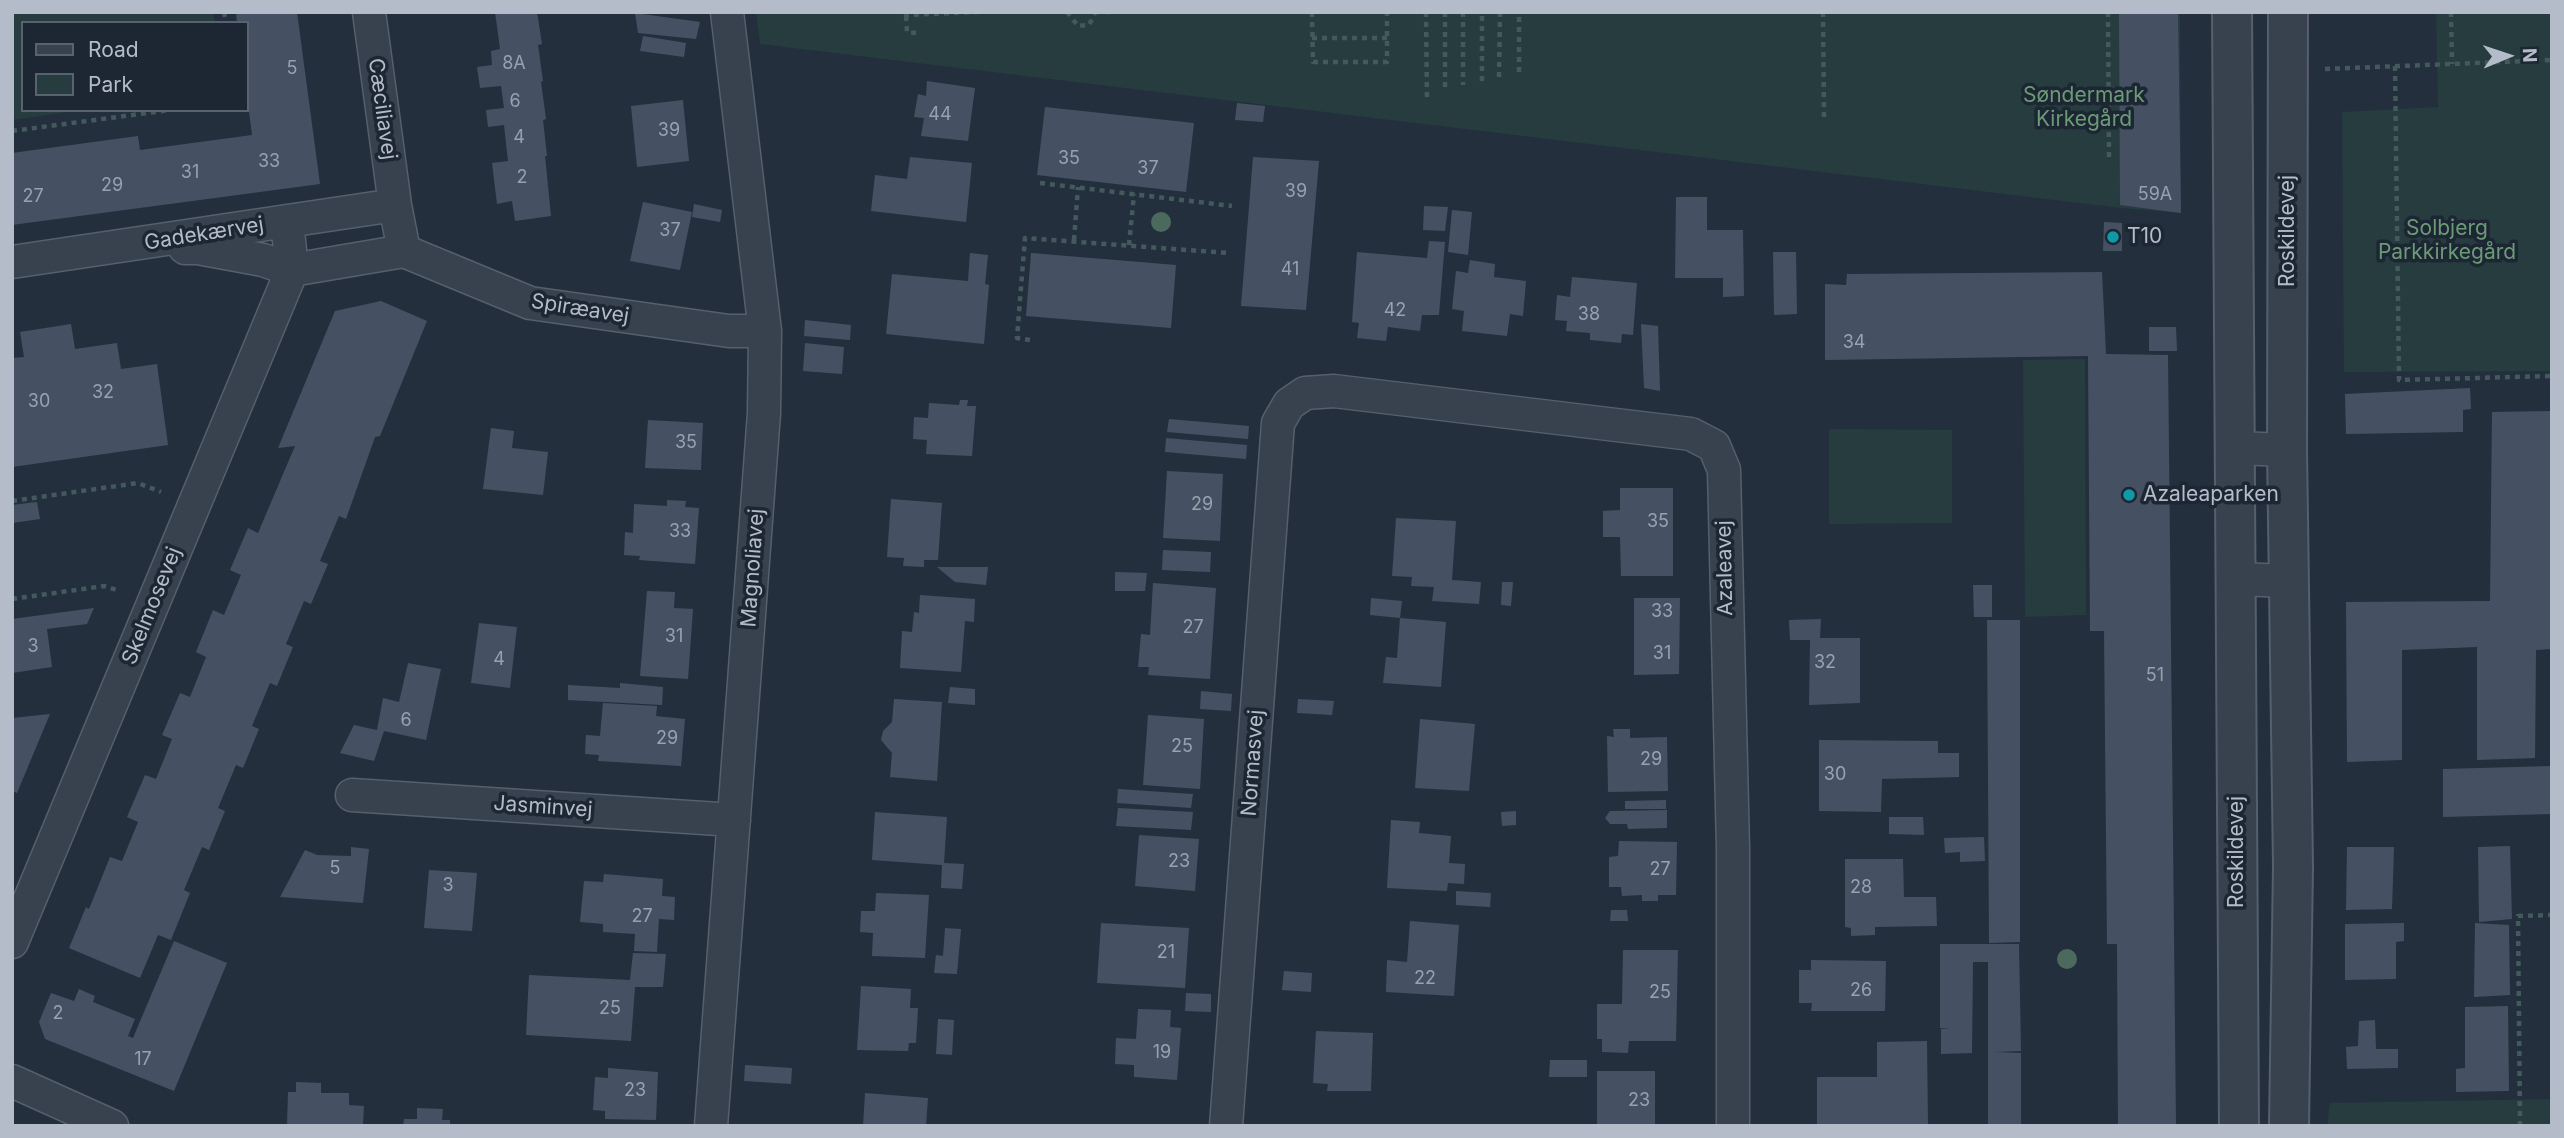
<!DOCTYPE html>
<meta charset="utf-8">
<style>
body{margin:0}
#map{position:relative;width:2564px;height:1138px;overflow:hidden;background:#242f3e;font-family:Inter,sans-serif}
canvas{display:block}
.frame{position:absolute;inset:0;border:14px solid #b4bcc9;pointer-events:none}
.legend{position:absolute;left:21px;top:21px;width:228px;height:91px;box-sizing:border-box;background:#1d2633;border:2px solid #59626f;margin:0;padding:9px 12px;list-style:none;font-size:21px;color:#b4bcc9}
.legend li{display:flex;align-items:center;gap:14px;height:35px}
.legend b{width:35px;border:2px solid #59626f}
.north{position:absolute;left:2473px;top:21px;width:70px;height:70px;-webkit-text-stroke:5px #1d2633;paint-order:stroke;rotate:88deg;font-size:19px;font-weight:700;line-height:28px;text-align:center;color:#b4bcc9}
.north::after{content:'';display:block;margin:auto;width:24px;height:32px;background:#b4bcc9;clip-path:polygon(50% 0,100% 100%,50% 72%,0 100%)}
</style>
<div id="map">
<canvas width="2564" height="1138"></canvas>
<div class="frame"></div>
<ul class="legend">
<li><b style="height:9px;background:#38414e"></b>Road</li>
<li><b style="height:19px;background:#263c3f"></b>Park</li>
</ul>
<div class="north">N</div>
</div>
<script>
const context = document.querySelector('canvas').getContext('2d');
context.lineJoin = 'round';
function fill(path, color) { context.fillStyle = color; context.fill(path, 'evenodd'); }
const toPath = rows => new Path2D(rows.map(r => 'M' + r).join(''));
function trace(path, color, width, dash) { context.strokeStyle = color; context.lineWidth = width; context.lineCap = dash ? 'butt' : 'round'; context.setLineDash(dash || []); context.stroke(path); }
function drawText(font, color, halo, rows, align = 'center') {
  context.font = font + ' Inter,sans-serif'; context.lineWidth = 7; context.setLineDash([]); context.textBaseline = 'middle'; context.strokeStyle = halo; context.fillStyle = color; for (const [text, x, y, turn = 0] of rows) {
    context.save(); context.translate(x, y); context.rotate((+turn || 0) * Math.PI / 180); context.textAlign = isNaN(turn) ? turn : align; if (halo) context.strokeText(text, 0, 0); context.fillText(text, 0, 0); context.restore();
  }
}
fill(toPath([
 [12,12,213,12,215,23,23,23,23,110,82,110,12,120],
 [756,12,2180,12,2181,213,2121,208,760,44],
 [2436,12,2552,12,2552,371,2344,372,2342,112,2438,107],
 [2085,359,2086,615,2025,617,2023,360],
 [1829,429,1952,430,1952,523,1829,524],
 [2552,1099,2552,1126,2327,1126,2330,1103]
]), '#263c3f');
fill(toPath([
 [236,12,297,12,320,184,12,225,12,153,138,136,140,150,252,135,247,96,247,23,237,23],
 [495,12,537,12,542,44,538,45,543,81,541,82,546,119,543,120,547,156,545,156,551,216,515,221,512,201,497,204,492,163,508,161,504,125,488,127,486,110,504,108,501,86,480,88,477,67,492,65,491,51,500,49],
 [2119,12,2178,12,2181,213,2120,205],
 [635,13,700,22,696,39,638,33],
 [643,36,686,43,684,57,640,51],
 [927,81,975,88,968,141,921,136,924,118,914,117,918,94,926,96],
 [683,100,689,161,637,167,631,106],
 [1237,103,1265,106,1263,122,1235,120],
 [1045,107,1194,123,1186,192,1037,175],
 [910,157,972,163,966,222,871,211,875,175,907,179],
 [1253,157,1319,161,1306,310,1241,306],
 [1676,197,1707,197,1707,230,1743,230,1744,296,1723,297,1723,278,1675,278],
 [643,202,692,212,680,270,630,261],
 [694,204,722,210,720,222,692,217],
 [1424,206,1448,207,1445,231,1423,230],
 [1452,210,1472,212,1468,255,1448,252],
 [2104,222,2122,223,2122,251,2103,251],
 [1429,241,1445,242,1439,315,1422,315,1420,331,1388,327,1386,341,1357,338,1359,323,1352,322,1357,252,1427,258],
 [1773,252,1796,252,1797,314,1774,315],
 [970,253,988,255,985,284,989,285,984,344,886,334,892,274,968,281],
 [1031,253,1176,265,1171,328,1026,316],
 [1470,260,1495,264,1494,277,1526,281,1523,316,1510,314,1507,336,1462,331,1464,311,1452,309,1456,271,1468,273],
 [2102,272,2106,354,2168,355,2176,1126,2118,1126,2117,944,2107,944,2104,631,2090,631,2088,356,1825,360,1825,284,1846,285,1847,274],
 [1572,277,1637,283,1633,335,1622,334,1621,343,1590,340,1590,333,1566,331,1567,321,1555,320,1557,295,1570,297],
 [381,301,427,321,380,436,375,437,346,519,339,516,320,561,328,564,311,604,304,601,286,644,293,647,277,686,270,683,252,726,259,729,243,768,236,765,218,808,225,811,209,850,202,847,184,890,190,893,171,940,158,935,140,978,69,948,86,907,89,909,110,857,122,861,138,822,127,817,145,775,156,779,172,739,162,735,180,693,190,697,206,657,196,652,213,610,224,615,241,575,230,570,248,528,258,533,295,446,278,448,335,311],
 [805,320,851,325,850,340,804,336],
 [71,324,75,349,117,343,121,369,157,364,168,445,12,467,12,358,24,357,20,332],
 [1641,324,1658,326,1660,391,1644,388],
 [2149,327,2176,327,2177,351,2149,351],
 [805,343,844,347,842,374,803,371],
 [2470,388,2471,409,2463,410,2463,432,2346,434,2345,394],
 [960,400,968,400,967,406,976,406,972,456,926,454,927,440,913,439,914,417,928,418,929,403,959,405],
 [2552,411,2552,649,2536,650,2535,758,2477,760,2477,647,2402,650,2402,760,2347,762,2346,602,2490,601,2492,412],
 [1169,419,1249,426,1248,439,1167,432],
 [648,420,703,423,701,470,645,468],
 [491,428,514,431,512,448,548,452,543,495,483,489],
 [1166,438,1247,445,1246,459,1165,452],
 [1167,471,1223,474,1220,541,1163,538],
 [1620,488,1673,488,1673,576,1621,576,1620,537,1603,537,1603,511,1620,510],
 [891,499,942,503,938,560,924,560,924,567,903,566,904,558,887,557],
 [667,500,686,501,685,507,699,508,695,564,639,560,640,556,624,555,625,532,633,533,634,504,667,506],
 [37,502,40,519,12,523,12,505],
 [1396,518,1456,521,1452,580,1481,582,1479,604,1432,601,1434,587,1411,586,1412,577,1392,576],
 [1163,550,1211,552,1210,572,1162,570],
 [937,567,988,567,986,585,955,582],
 [1115,572,1147,573,1145,591,1115,591],
 [1502,582,1513,582,1511,606,1501,605],
 [1153,583,1216,588,1210,679,1148,675,1149,667,1138,667,1141,634,1150,635],
 [1973,585,1992,585,1992,617,1974,617],
 [647,591,675,592,674,608,693,609,688,679,640,676],
 [920,595,975,599,974,622,965,621,961,672,900,668,902,631,912,632,914,612,919,613],
 [1371,598,1402,601,1400,618,1370,615],
 [1634,598,1680,598,1679,674,1634,675],
 [94,608,87,624,47,629,52,667,12,673,12,619],
 [1400,618,1446,622,1441,687,1383,683,1386,657,1397,658],
 [1821,619,1820,638,1860,638,1860,703,1809,705,1810,640,1790,640,1789,620],
 [1987,620,2020,620,2020,942,1989,943],
 [479,623,517,627,510,688,471,683],
 [408,663,441,669,426,740,384,731,374,761,340,753,354,725,377,730,383,698,399,702],
 [620,683,663,687,662,705,568,700,568,685,620,688],
 [950,687,975,689,975,705,948,703],
 [1201,691,1232,694,1231,711,1200,709],
 [894,699,942,702,937,781,890,777,892,753,881,740,883,731,892,722],
 [1298,699,1334,701,1332,715,1297,713],
 [603,703,657,706,656,716,685,719,681,766,598,761,599,755,585,754,586,735,600,736],
 [50,714,17,793,12,791,12,718],
 [1148,715,1204,719,1200,789,1143,785],
 [1420,719,1475,724,1469,791,1415,788],
 [1613,729,1630,729,1630,738,1667,737,1668,791,1608,792,1607,736,1614,737],
 [1819,740,1938,741,1938,753,1959,753,1959,777,1882,779,1881,812,1819,811],
 [2552,766,2552,814,2443,817,2443,769],
 [1118,789,1193,794,1191,808,1117,803],
 [1666,800,1666,809,1625,809,1625,801],
 [1118,808,1193,812,1191,830,1116,826],
 [1667,810,1667,828,1628,829,1627,824,1610,824,1605,818,1610,811],
 [1516,811,1516,825,1502,826,1501,812],
 [875,812,947,817,944,863,964,864,962,889,941,888,942,865,872,860],
 [1889,817,1923,817,1924,835,1889,834],
 [1391,820,1420,822,1419,833,1451,836,1449,863,1465,864,1464,884,1448,883,1447,891,1387,888],
 [1139,835,1199,839,1195,891,1135,886],
 [1984,837,1985,861,1960,862,1960,852,1945,853,1944,838],
 [1619,841,1677,842,1676,895,1658,895,1658,901,1642,901,1642,895,1622,896,1621,887,1609,887,1609,857,1618,856],
 [2510,846,2512,919,2479,922,2478,847],
 [351,847,369,849,363,903,280,897,305,850,317,855,351,856],
 [2347,847,2394,847,2392,909,2346,910],
 [1845,859,1903,859,1904,897,1936,897,1937,926,1875,927,1875,935,1851,936,1851,928,1845,927],
 [429,870,477,873,472,931,424,928],
 [604,874,663,879,662,896,675,897,674,920,659,919,657,952,634,951,635,934,603,932,603,924,580,922,584,881,603,882],
 [1456,891,1491,893,1490,907,1456,905],
 [876,893,929,895,925,958,872,956,873,933,860,932,861,911,875,911],
 [1611,910,1627,910,1628,921,1610,921],
 [1410,921,1459,925,1454,996,1386,992,1387,960,1407,962],
 [1101,923,1189,928,1185,988,1097,983],
 [2404,923,2404,941,2396,942,2396,979,2345,980,2345,924],
 [2475,923,2509,925,2510,995,2474,997],
 [945,928,961,929,957,974,934,973,936,955,943,956],
 [174,941,227,963,174,1091,45,1039,39,1022,51,993,74,1001,79,989,95,996,93,1002,135,1019,128,1036,133,1038],
 [1940,944,2019,944,2021,1051,1995,1052,2021,1053,2021,1126,1988,1126,1988,962,1973,962,1972,1053,1941,1054,1941,1029,1950,1029,1940,1028],
 [1623,950,1678,950,1676,1041,1629,1041,1628,1053,1602,1052,1602,1039,1597,1039,1597,1004,1622,1004],
 [633,953,666,954,663,987,635,987,631,1041,526,1035,529,975,630,980],
 [1811,960,1886,961,1885,1011,1811,1011,1812,1003,1799,1003,1799,970,1811,970],
 [1284,971,1312,973,1311,992,1282,990],
 [861,986,911,989,910,1008,918,1008,916,1043,909,1043,908,1051,857,1050],
 [1186,993,1211,994,1211,1012,1185,1011],
 [2508,1006,2509,1091,2456,1092,2456,1069,2465,1068,2465,1007],
 [1138,1009,1171,1010,1170,1027,1181,1028,1177,1080,1134,1077,1134,1065,1115,1064,1116,1038,1136,1039],
 [938,1019,954,1020,952,1055,936,1054],
 [2375,1020,2376,1049,2398,1049,2398,1068,2347,1069,2346,1047,2358,1046,2359,1021],
 [1316,1031,1373,1033,1371,1091,1327,1091,1328,1084,1313,1083],
 [1927,1041,1928,1126,1817,1126,1817,1077,1877,1077,1877,1042],
 [1550,1060,1587,1060,1587,1077,1549,1077],
 [745,1065,792,1068,791,1084,744,1081],
 [608,1068,658,1072,656,1120,605,1119,605,1111,593,1110,595,1077,608,1078],
 [1597,1071,1655,1071,1655,1126,1597,1126],
 [296,1082,321,1083,321,1093,349,1093,349,1105,364,1106,363,1124,287,1126,288,1092,296,1092],
 [865,1093,928,1098,926,1126,863,1126],
 [417,1108,443,1109,442,1120,450,1120,450,1126,403,1126,404,1119,417,1119]
]), '#455162');
const minor = toPath([
 [369,12,395,205,404,251],
 [185,248,198,248,263,260,292,270,404,251],
 [404,251,530,303,729,331,765,331],
 [12,262,395,205],
 [2236,448,2287,450],
 [2237,579,2289,581],
 [352,795,734,820],
 [12,942,292,270,287,221],
 [12,1081,112,1126],
 [711,1126,764,413,765,331,727,12],
 [1226,1126,1278,423,1289,404,1305,393,1334,391,1691,434,1714,446,1724,470,1733,849,1733,1126]
]);
const tertiary = toPath([
 [2232,12,2239,1126],
 [2288,12,2287,450,2293,866,2289,1126]
]);
trace(minor, '#565f6c', 35);
trace(tertiary, '#565f6c', 42);
trace(toPath([
 [224,12,226,23],
 [1067,12,1078,26,1089,25,1095,13],
 [1095,12,1112,12],
 [1312,12,1313,62,1387,62,1387,12],
 [1426,12,1427,100],
 [1445,12,1445,89],
 [1463,12,1463,85],
 [1823,12,1824,119],
 [2108,12,2109,157],
 [2451,12,2452,64],
 [916,33,907,32,906,15,906,12,906,15,978,12],
 [1312,38,1387,38],
 [2395,66,2399,380,2552,376],
 [2325,69,2552,60],
 [1519,72,1519,12],
 [1499,77,1500,12],
 [1482,81,1482,12],
 [12,131,170,110],
 [1040,183,1232,206],
 [1074,240,1078,187],
 [1129,245,1134,194],
 [1030,340,1017,338,1025,238,1228,253],
 [12,501,138,483,161,492],
 [12,599,104,586,120,591],
 [2520,1126,2518,916,2552,915]
]), '#44595c', 4.5, [5, 5]);
trace(minor, '#38414e', 32);
trace(tertiary, '#38414e', 38);
context.fillStyle = '#4b6a5d';
for (const [x, y] of [
 [1161,222],
 [2067,959]
]) { context.beginPath(); context.arc(x, y, 10, 0, 2 * Math.PI); context.fill(); }
for (const [x, y, r, color] of [
 [2113,237,7,"#0f9aa8"],
 [2129,495,7,"#0f9aa8"]
]) { const dot = new Path2D(); dot.arc(x, y, r, 0, 2 * Math.PI); context.fillStyle = color; context.fill(dot); trace(dot, '#1d2633', 2.5); }
drawText('18px', '#98a1af', null, [
 ["8A",514,64],
 ["5",292,69],
 ["6",515,102],
 ["44",940,115],
 ["39",669,131],
 ["4",519,138],
 ["35",1069,159],
 ["33",269,162],
 ["37",1148,169],
 ["31",190,173],
 ["2",522,178],
 ["29",112,186],
 ["39",1296,192],
 ["59A",2155,195],
 ["27",33,197],
 ["37",670,231],
 ["41",1290,270],
 ["42",1395,311],
 ["38",1589,315],
 ["34",1854,343],
 ["32",103,393],
 ["30",39,402],
 ["35",686,443],
 ["29",1202,505],
 ["35",1658,522],
 ["33",680,532],
 ["33",1662,612],
 ["27",1193,628],
 ["31",674,637],
 ["3",33,647],
 ["31",1662,654],
 ["4",499,660],
 ["32",1825,663],
 ["51",2155,676],
 ["6",406,721],
 ["29",667,739],
 ["25",1182,747],
 ["29",1651,760],
 ["30",1835,775],
 ["23",1179,862],
 ["5",335,869],
 ["27",1660,870],
 ["3",448,886],
 ["28",1861,888],
 ["27",642,917],
 ["21",1166,953],
 ["22",1425,979],
 ["26",1861,991],
 ["25",1660,993],
 ["25",610,1009],
 ["2",58,1014],
 ["19",1162,1053],
 ["17",143,1060],
 ["23",635,1091],
 ["23",1639,1101]
]);
drawText('21px', '#6b9a76', '#1d2633', [
 ["Søndermark",2084,96],
 ["Kirkegård",2084,120],
 ["Solbjerg",2447,229],
 ["Parkkirkegård",2447,253]
]);
drawText('21px', '#b4bcc9', '#1d2633', [
 ["Cæciliavej",382,109,82],
 ["Roskildevej",2288,231,-90],
 ["Gadekærvej",204,234,-9],
 ["Spiræavej",580,309,9],
 ["Magnoliavej",753,568,-86],
 ["Azaleavej",1725,568,-91],
 ["Skelmosevej",152,606,-68],
 ["Normasvej",1253,763,-86],
 ["Jasminvej",543,807,4],
 ["Roskildevej",2237,852,-90]
]);
drawText('21px', '#b4bcc9', '#1d2633', [
 ["T10",2127,237],
 ["Azaleaparken",2143,495]
], 'left');
</script>
